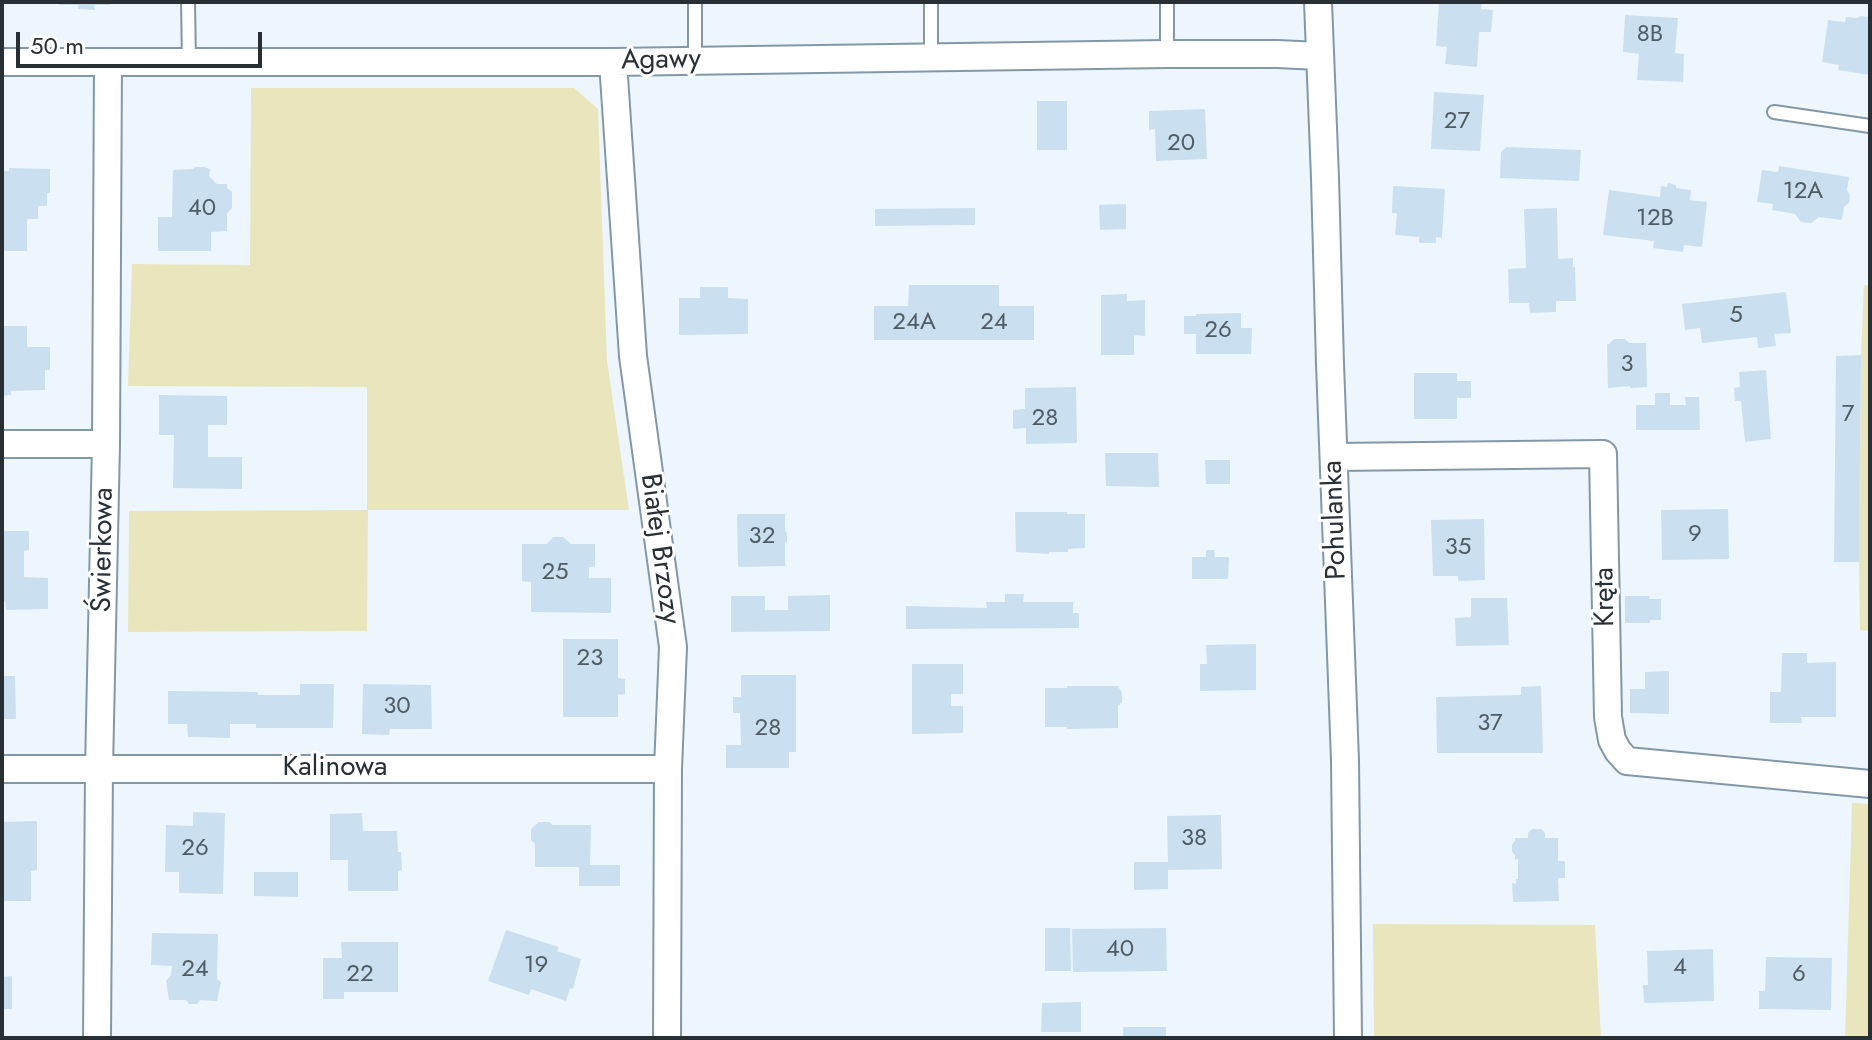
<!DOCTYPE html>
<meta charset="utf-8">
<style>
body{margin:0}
#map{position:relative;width:1872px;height:1040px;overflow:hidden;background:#edf6fc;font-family:Jost,sans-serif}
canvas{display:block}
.frame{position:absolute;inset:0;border:4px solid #283036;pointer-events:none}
.scale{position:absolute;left:16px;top:32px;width:246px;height:36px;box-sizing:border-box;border:4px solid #283036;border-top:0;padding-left:10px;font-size:24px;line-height:28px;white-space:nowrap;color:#283036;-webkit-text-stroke:6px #fff;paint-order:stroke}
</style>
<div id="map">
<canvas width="1872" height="1040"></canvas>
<div class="frame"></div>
<div class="scale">50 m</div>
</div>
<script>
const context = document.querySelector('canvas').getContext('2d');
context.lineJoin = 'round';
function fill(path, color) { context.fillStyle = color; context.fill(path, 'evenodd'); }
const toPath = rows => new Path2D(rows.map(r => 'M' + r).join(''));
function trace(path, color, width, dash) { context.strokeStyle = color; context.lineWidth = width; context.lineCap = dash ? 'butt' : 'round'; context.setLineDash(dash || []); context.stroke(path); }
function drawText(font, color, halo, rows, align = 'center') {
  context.font = font + ' Jost,sans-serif'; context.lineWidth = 6; context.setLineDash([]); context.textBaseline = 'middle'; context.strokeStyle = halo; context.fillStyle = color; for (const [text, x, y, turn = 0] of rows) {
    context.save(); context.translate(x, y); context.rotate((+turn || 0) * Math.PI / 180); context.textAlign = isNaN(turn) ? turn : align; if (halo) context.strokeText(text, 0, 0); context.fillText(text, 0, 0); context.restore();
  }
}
fill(toPath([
 [251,88,574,88,598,109,607,361,629,510,368,510,367,631,128,632,129,511,367,510,367,387,128,386,132,264,250,265],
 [1864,285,1870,286,1870,631,1860,630,1859,562,1861,355],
 [1852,803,1870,804,1870,1038,1845,1038],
 [1373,924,1595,925,1601,1038,1374,1038]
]), '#e9e6be');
fill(toPath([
 [59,2,110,2,110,5,94,5,95,10,78,9,78,5,59,5],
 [1439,2,1482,2,1481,9,1493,10,1491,32,1479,32,1477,67,1445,64,1447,47,1436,46],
 [1625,15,1678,18,1675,53,1684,54,1683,82,1637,80,1639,54,1623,52],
 [1861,16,1870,17,1870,75,1838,70,1839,65,1822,62,1828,20,1845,22,1846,17,1857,18],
 [1434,92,1484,95,1480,151,1431,149],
 [1037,101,1067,101,1067,150,1037,150],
 [1205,109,1207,159,1156,161,1155,129,1149,130,1149,111],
 [1506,147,1581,150,1579,181,1500,178,1501,152],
 [1779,166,1849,177,1847,190,1850,195,1849,203,1844,207,1842,220,1819,217,1811,223,1801,222,1795,214,1772,210,1773,204,1757,202,1762,170,1778,172],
 [195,167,204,167,210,169,209,176,217,184,227,184,227,188,232,192,232,208,227,213,227,231,211,232,211,251,158,251,158,217,172,217,173,170,193,169],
 [9,168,50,169,50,193,47,193,47,206,38,206,38,219,27,219,27,251,2,251,2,171,9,171],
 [1668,183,1676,185,1676,188,1691,190,1690,200,1707,202,1702,247,1684,245,1683,252,1653,248,1654,241,1603,235,1609,190,1660,197,1661,186,1667,187],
 [1393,186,1445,189,1442,238,1436,237,1436,243,1419,243,1419,237,1395,235,1397,213,1392,213],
 [1126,204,1126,229,1100,230,1099,205],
 [975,208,975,225,875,226,875,209],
 [1557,208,1558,259,1573,258,1573,267,1575,267,1576,301,1556,301,1556,312,1530,313,1529,303,1509,303,1508,269,1526,268,1524,209],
 [909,285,999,285,999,306,1034,306,1034,340,874,340,874,306,908,306],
 [700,287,728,287,728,298,748,299,748,334,679,335,679,298,700,298],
 [1786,292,1791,333,1774,334,1776,346,1758,348,1757,337,1702,343,1700,328,1685,330,1682,304],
 [1127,294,1127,301,1145,300,1145,336,1134,335,1134,355,1101,355,1101,295],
 [1241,313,1241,328,1252,328,1251,354,1196,354,1196,334,1184,334,1184,316,1196,316,1196,314],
 [2,326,27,326,27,347,50,347,50,370,45,370,45,390,11,391,11,395,2,396],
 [1614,339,1625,339,1629,343,1646,343,1647,387,1630,388,1630,386,1608,388,1607,344,1609,344],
 [1861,355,1859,562,1834,562,1836,356],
 [1766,370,1771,439,1745,442,1741,401,1735,401,1734,388,1740,387,1739,372],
 [1414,373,1457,373,1457,381,1471,381,1471,398,1457,398,1457,419,1414,419],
 [1076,387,1077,443,1026,444,1026,428,1013,429,1013,410,1025,409,1025,388],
 [1655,393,1670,393,1670,405,1686,405,1685,397,1699,397,1700,430,1636,430,1636,405,1655,405],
 [159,395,227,396,227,425,208,425,208,457,242,457,242,489,173,488,174,435,159,435],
 [1105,453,1158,453,1159,487,1106,486],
 [1205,460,1230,460,1230,484,1206,484],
 [1728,509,1729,559,1662,560,1661,510],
 [1015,512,1067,512,1067,514,1085,514,1085,548,1068,549,1068,552,1049,552,1049,554,1016,552],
 [737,514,785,514,785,531,787,533,787,542,785,543,785,566,738,567],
 [1484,519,1485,580,1458,581,1458,576,1433,576,1431,520],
 [2,531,29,531,29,550,24,551,24,577,48,578,48,609,6,610,5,601,2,601],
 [553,537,563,537,571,544,595,544,595,567,589,567,589,578,611,578,611,613,531,612,531,582,522,581,522,544,547,544],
 [1206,550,1214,550,1215,557,1229,557,1228,579,1192,579,1192,557,1206,557],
 [1005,594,1024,594,1023,602,1073,602,1073,613,1079,613,1079,628,906,629,906,606,987,608,986,602,1005,602],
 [830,595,830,631,731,632,731,596,765,596,765,610,788,610,788,596],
 [1625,596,1650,596,1649,599,1661,599,1661,620,1650,620,1650,623,1625,623],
 [1471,598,1507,598,1509,645,1456,646,1455,618,1471,617],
 [563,639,618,639,618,678,625,679,625,694,618,695,618,717,563,717],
 [1256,644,1256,690,1200,691,1200,664,1207,664,1206,645],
 [1782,653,1807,653,1807,663,1836,662,1836,717,1801,717,1802,723,1770,723,1770,692,1781,692],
 [912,664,963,664,963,694,951,694,951,706,963,706,963,733,912,734],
 [1669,671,1669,714,1630,713,1630,689,1645,689,1645,672],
 [741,675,796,675,796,752,789,752,789,768,726,768,726,745,741,745,740,713,733,713,733,697,741,697],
 [2,676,15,676,16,719,2,719],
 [300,684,334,684,333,728,256,728,256,724,230,724,230,738,188,737,187,724,168,724,168,691,258,692,258,695,300,695],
 [363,684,431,685,432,729,390,729,389,735,362,734],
 [1067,686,1118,686,1122,693,1122,702,1118,706,1118,728,1067,729,1067,727,1045,727,1045,688,1067,688],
 [1541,686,1543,753,1437,753,1436,697,1521,695,1521,687],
 [193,812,225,813,223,894,179,893,179,872,165,872,166,825,193,826],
 [362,813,363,831,397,831,398,852,401,852,402,870,398,871,398,891,348,891,348,860,330,860,330,814],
 [1221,815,1222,869,1168,870,1168,889,1134,890,1134,862,1168,862,1167,816],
 [37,821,37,870,31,871,31,901,2,901,2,822],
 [539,822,549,822,553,825,591,825,590,865,620,865,620,886,579,886,579,867,535,867,535,844,531,840,531,829],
 [1532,829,1541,829,1545,833,1545,838,1558,838,1558,861,1565,861,1565,878,1558,878,1559,901,1513,902,1512,883,1516,884,1516,879,1518,879,1518,859,1515,860,1515,855,1512,852,1512,844,1515,841,1515,838,1528,838,1528,833],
 [254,872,298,872,298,897,254,896],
 [1045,928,1070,928,1071,971,1045,971],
 [1166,928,1167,971,1073,972,1072,929],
 [506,930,559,947,557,951,581,959,573,989,570,988,566,1001,531,989,529,995,488,981],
 [152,933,218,934,217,979,221,982,217,1001,200,1000,197,1004,189,1004,186,1000,169,1000,166,981,171,975,172,966,151,965],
 [341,942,398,942,398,992,344,992,344,999,323,999,323,958,342,958],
 [1713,949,1714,1001,1644,1003,1643,985,1648,985,1647,951],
 [1766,957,1832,958,1831,1010,1759,1009,1759,991,1765,991],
 [12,976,12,1009,2,1009,2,977],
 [1081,1002,1081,1032,1041,1032,1042,1003],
 [1123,1027,1166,1027,1166,1038,1123,1038]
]), '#cae0f0');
const service = toPath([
 [188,2,189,62],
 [1167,2,1167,54],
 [931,57,931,2],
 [695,61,695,2],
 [1774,112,1870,126]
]);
const minor = toPath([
 [1318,2,1325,178,1330,364,1345,760,1348,1038],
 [2,62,613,62,1167,54,1277,54,1320,56],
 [613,62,633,356,673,647,668,769,667,1038],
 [2,444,106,444],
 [1334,457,1603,454,1608,717,1612,740,1618,751,1627,761,1870,784],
 [2,769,668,769],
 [97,1038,99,768,106,444,108,62]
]);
trace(service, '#8398a7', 16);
trace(minor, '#8398a7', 30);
trace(service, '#fff', 12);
trace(minor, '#fff', 26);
drawText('24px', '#505c64', null, [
 ["8B",1650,35],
 ["27",1457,122],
 ["20",1181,144],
 ["12A",1803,192],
 ["40",202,209],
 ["12B",1655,219],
 ["5",1736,316],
 ["24A",914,323],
 ["24",994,323],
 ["26",1218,331],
 ["3",1627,365],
 ["7",1848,415],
 ["28",1045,419],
 ["9",1695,535],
 ["32",762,537],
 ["35",1458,548],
 ["25",555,573],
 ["23",590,659],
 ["30",397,707],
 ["37",1490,724],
 ["28",768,729],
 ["38",1194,839],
 ["26",195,849],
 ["40",1120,950],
 ["19",536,966],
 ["4",1680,968],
 ["24",195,970],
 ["22",360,975],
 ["6",1799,975]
]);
drawText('28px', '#283036', '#fff', [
 ["Agawy",661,61,-1],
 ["Pohulanka",1336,520,-92],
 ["Białej Brzozy",659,549,82],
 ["Świerkowa",104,550,-89],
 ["Kręta",1606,597,-91],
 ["Kalinowa",335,768]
]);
</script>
